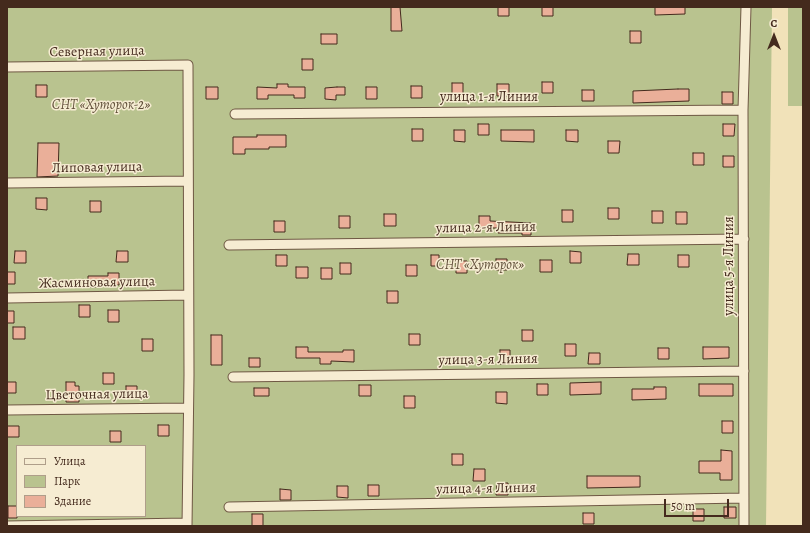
<!DOCTYPE html>
<meta charset="utf-8">
<style>
body{margin:0}
#map{position:relative;width:810px;height:533px;overflow:hidden;background:#f1e2b9;font-family:Alegreya,serif}
canvas{display:block}
.frame{position:absolute;inset:0;border:8px solid #442a1d;pointer-events:none}
.legend{position:absolute;left:16px;top:445px;width:130px;height:72px;box-sizing:border-box;background:#f6ecd2;border:1px solid #af9e8a;margin:0;padding:5px 7px;list-style:none;font-size:12px;color:#442a1d}
.legend li{display:flex;align-items:center;gap:8px;height:20px}
.legend b{width:20px;border:1px solid #af9e8a}
.north{position:absolute;left:754px;top:16px;width:40px;height:40px;-webkit-text-stroke:3px #f6ecd2;paint-order:stroke;rotate:0deg;font-size:11px;font-weight:700;line-height:16px;text-align:center;color:#442a1d}
.north::after{content:'';display:block;margin:auto;width:14px;height:18px;background:#442a1d;clip-path:polygon(50% 0,100% 100%,50% 72%,0 100%)}
.scale{position:absolute;left:664px;top:499px;width:65px;height:18px;box-sizing:border-box;border:2px solid #442a1d;border-top:0;padding-left:5px;font-size:12px;line-height:14px;white-space:nowrap;color:#442a1d;-webkit-text-stroke:3px #f6ecd2;paint-order:stroke}
</style>
<div id="map">
<canvas width="810" height="533"></canvas>
<div class="frame"></div>
<ul class="legend">
<li><b style="height:5px;background:#f6ecd2"></b>Улица</li>
<li><b style="height:11px;background:#b9c38f"></b>Парк</li>
<li><b style="height:11px;background:#eaaf99"></b>Здание</li>
</ul>
<div class="north">С</div>
<div class="scale">50 m</div>
</div>
<script>
const context = document.querySelector('canvas').getContext('2d');
context.lineJoin = 'round';
function fill(path, color) { context.fillStyle = color; context.fill(path, 'evenodd'); }
const toPath = rows => new Path2D(rows.map(r => 'M' + r).join(''));
function trace(path, color, width, dash) { context.strokeStyle = color; context.lineWidth = width; context.lineCap = dash ? 'butt' : 'round'; context.setLineDash(dash || []); context.stroke(path); }
function drawText(font, color, halo, rows, align = 'center') {
  context.font = font + ' Alegreya,serif'; context.lineWidth = 3; context.setLineDash([]); context.textBaseline = 'middle'; context.strokeStyle = halo; context.fillStyle = color; for (const [text, x, y, turn = 0] of rows) {
    context.save(); context.translate(x, y); context.rotate((+turn || 0) * Math.PI / 180); context.textAlign = isNaN(turn) ? turn : align; if (halo) context.strokeText(text, 0, 0); context.fillText(text, 0, 0); context.restore();
  }
}
fill(toPath([
 [7,7,772,7,766,526,7,526],
 [17,446,145,446,145,516,17,516],
 [788,7,803,7,803,106,788,106]
]), '#b9c38f');
const building = toPath([
 [391,7,400,7,402,31,391,31,391,7],
 [498,7,509,7,509,16,498,16,498,7],
 [542,7,553,7,553,16,542,16,542,7],
 [655,7,685,7,685,14,655,15,655,7],
 [630,31,641,31,641,43,630,43,630,31],
 [321,34,337,34,337,44,321,44,321,34],
 [302,59,313,59,313,70,302,70,302,59],
 [542,82,553,82,553,93,542,93,542,82],
 [452,83,463,83,463,94,452,94,452,83],
 [277,84,288,84,288,87,305,87,305,98,294,98,294,95,268,95,268,99,257,99,257,87,277,88,277,84],
 [497,84,509,84,509,96,497,96,497,84],
 [36,85,47,85,47,97,36,97,36,85],
 [411,86,422,86,422,98,411,98,411,86],
 [206,87,218,87,218,99,206,99,206,87],
 [337,87,345,87,345,95,336,95,336,100,325,99,325,88,337,87],
 [366,87,377,87,377,99,366,99,366,87],
 [678,89,689,89,689,101,633,103,633,91,678,89],
 [582,90,594,90,594,101,582,101,582,90],
 [722,92,733,92,733,104,722,104,722,92],
 [478,124,489,124,489,135,478,135,478,124],
 [723,124,735,124,734,136,723,136,723,124],
 [412,129,423,129,423,141,412,141,412,129],
 [454,130,465,130,465,142,454,141,454,130],
 [501,130,534,130,534,142,501,141,501,130],
 [566,130,578,130,578,142,566,141,566,130],
 [257,135,286,135,286,147,269,147,269,149,245,149,245,154,233,154,233,137,257,137,257,135],
 [608,141,620,141,619,153,608,153,608,141],
 [38,143,59,143,58,176,37,177,38,143],
 [693,153,704,153,704,165,693,165,693,153],
 [723,156,734,156,734,167,723,167,723,156],
 [36,198,47,198,47,210,36,209,36,198],
 [90,201,101,201,101,212,90,212,90,201],
 [608,208,619,208,619,219,608,219,608,208],
 [562,210,573,210,573,222,562,222,562,210],
 [652,211,663,211,663,223,652,223,652,211],
 [676,212,687,212,687,224,676,224,676,212],
 [384,214,396,214,396,226,384,226,384,214],
 [339,216,350,216,350,228,339,228,339,216],
 [479,216,490,216,490,221,531,223,531,235,522,235,522,233,498,233,498,228,479,228,479,216],
 [274,221,285,221,285,232,274,232,274,221],
 [15,251,26,251,26,263,14,263,15,251],
 [117,251,128,251,128,262,116,262,117,251],
 [570,251,581,252,581,263,570,263,570,251],
 [628,254,639,254,639,265,627,265,628,254],
 [276,255,287,255,287,266,276,266,276,255],
 [431,255,439,255,439,266,431,266,431,255],
 [678,255,689,255,689,267,678,267,678,255],
 [496,259,507,259,507,270,496,270,496,259],
 [540,260,552,260,552,272,540,272,540,260],
 [456,261,467,261,467,273,456,273,456,261],
 [340,263,351,263,351,274,340,274,340,263],
 [406,265,417,265,417,276,406,276,406,265],
 [296,267,308,267,308,278,296,278,296,267],
 [321,268,332,268,332,279,321,279,321,268],
 [7,272,15,272,15,284,7,284,7,272],
 [108,273,119,273,119,285,100,285,99,287,88,287,88,276,108,276,108,273],
 [387,291,398,291,398,303,387,303,387,291],
 [79,305,90,305,90,317,79,317,79,305],
 [108,310,119,310,119,322,108,322,108,310],
 [7,311,14,311,14,323,7,323,7,311],
 [13,327,25,327,25,339,13,339,13,327],
 [522,330,533,330,533,341,522,341,522,330],
 [409,334,420,334,420,345,409,345,409,334],
 [211,335,222,335,222,365,211,365,211,335],
 [142,339,153,339,153,351,142,351,142,339],
 [565,344,576,344,576,356,565,356,565,344],
 [296,347,308,347,308,352,343,352,343,350,354,350,354,362,331,361,331,364,320,364,320,358,296,358,296,347],
 [703,347,729,347,729,358,703,359,703,347],
 [658,348,669,348,669,359,658,359,658,348],
 [500,350,510,350,510,364,500,364,500,350],
 [589,353,600,353,600,364,588,364,589,353],
 [249,358,260,358,260,367,249,367,249,358],
 [103,373,114,373,114,384,103,384,103,373],
 [7,382,16,382,16,393,7,393,7,382],
 [66,382,75,382,75,386,79,386,79,402,66,402,66,382],
 [601,382,601,394,570,395,570,383,601,382],
 [537,384,548,384,548,395,537,395,537,384],
 [699,384,733,384,733,396,699,396,699,384],
 [359,385,371,385,371,396,359,396,359,385],
 [126,386,137,386,137,398,126,398,126,386],
 [654,387,666,387,666,399,632,400,632,389,654,389,654,387],
 [254,388,269,388,269,396,254,396,254,388],
 [496,392,507,392,507,404,496,403,496,392],
 [404,396,415,396,415,408,404,408,404,396],
 [722,421,733,421,733,433,722,433,722,421],
 [158,425,169,425,169,436,158,436,158,425],
 [7,426,19,426,19,437,7,437,7,426],
 [110,431,121,431,121,442,110,442,110,431],
 [721,450,732,451,732,480,720,480,720,473,699,473,699,461,721,461,721,450],
 [452,454,463,454,463,465,452,465,452,454],
 [474,469,485,469,485,481,473,481,474,469],
 [587,476,640,476,640,487,587,488,587,476],
 [497,483,508,483,508,495,496,495,497,483],
 [368,485,379,485,379,496,368,496,368,485],
 [337,486,348,486,348,498,337,497,337,486],
 [280,489,291,490,291,500,280,500,280,489],
 [8,506,17,506,17,518,8,518,8,506],
 [724,507,736,507,736,518,724,518,724,507],
 [693,509,704,509,704,521,693,521,693,509],
 [583,513,594,513,594,524,583,524,583,513],
 [252,514,263,514,263,526,252,526,252,514]
]);
fill(building, '#eaaf99');
trace(building, '#442a1d', 1);
const minor = toPath([
 [7,67,188,65,189,375,187,526],
 [235,114,743,110],
 [7,183,188,181],
 [229,245,744,239],
 [7,298,188,295],
 [233,377,744,371],
 [7,410,187,408],
 [229,507,744,498],
 [7,526,187,523],
 [744,526,743,110,746,7]
]);
trace(minor, '#6f5844', 11);
trace(minor, '#f6ecd2', 9);
drawText('14px', '#442a1d', '#f6ecd2', [
 ["Северная улица",97,52,-1],
 ["улица 1-я Линия",489,98],
 ["Липовая улица",97,168,-1],
 ["улица 2-я Линия",486,228,-1],
 ["улица 5-я Линия",730,266,-90],
 ["Жасминовая улица",97,283,-1],
 ["улица 3-я Линия",488,360,-1],
 ["Цветочная улица",97,395,-1],
 ["улица 4-я Линия",486,489,-1]
]);
drawText('italic 14px', '#61503a', '#f6ecd2', [
 ["СНТ «Хуторок-2»",101,106],
 ["СНТ «Хуторок»",480,266]
]);
</script>
